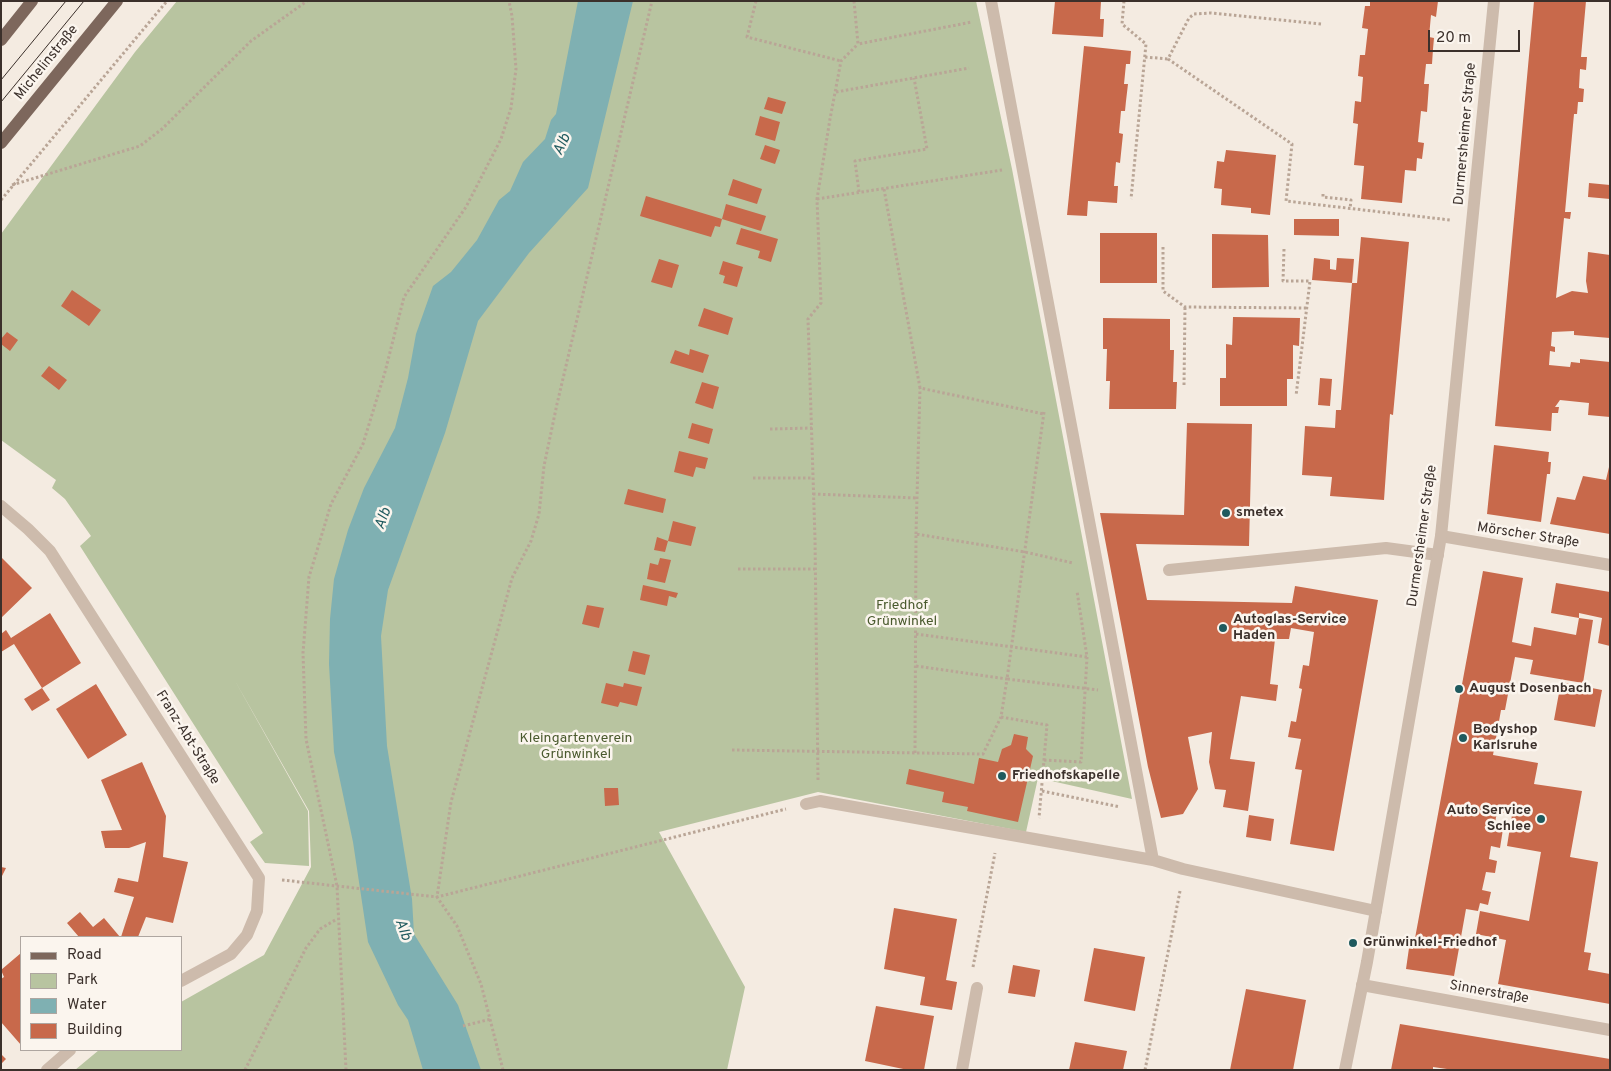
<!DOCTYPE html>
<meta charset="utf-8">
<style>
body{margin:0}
#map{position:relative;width:1611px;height:1071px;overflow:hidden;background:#f4ebe1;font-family:Overpass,sans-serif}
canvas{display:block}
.frame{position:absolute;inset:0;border:2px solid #3b302b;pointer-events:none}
.legend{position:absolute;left:20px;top:936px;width:162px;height:115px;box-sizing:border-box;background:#fbf5ee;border:1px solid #aea6a0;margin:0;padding:6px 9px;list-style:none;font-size:15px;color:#3b302b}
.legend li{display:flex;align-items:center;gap:10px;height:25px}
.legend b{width:25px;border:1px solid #aea6a0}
.scale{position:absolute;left:1428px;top:30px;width:92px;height:22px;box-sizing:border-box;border:2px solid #3b302b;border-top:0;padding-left:6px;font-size:15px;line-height:18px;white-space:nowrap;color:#3b302b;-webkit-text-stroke:4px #fbf5ee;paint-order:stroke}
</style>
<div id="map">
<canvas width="1611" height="1071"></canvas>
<div class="frame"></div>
<ul class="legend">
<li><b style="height:6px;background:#7d675c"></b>Road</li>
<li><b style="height:14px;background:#b8c4a0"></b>Park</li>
<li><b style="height:14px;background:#7fb0b2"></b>Water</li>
<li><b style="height:14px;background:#c8694b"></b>Building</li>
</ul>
<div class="scale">20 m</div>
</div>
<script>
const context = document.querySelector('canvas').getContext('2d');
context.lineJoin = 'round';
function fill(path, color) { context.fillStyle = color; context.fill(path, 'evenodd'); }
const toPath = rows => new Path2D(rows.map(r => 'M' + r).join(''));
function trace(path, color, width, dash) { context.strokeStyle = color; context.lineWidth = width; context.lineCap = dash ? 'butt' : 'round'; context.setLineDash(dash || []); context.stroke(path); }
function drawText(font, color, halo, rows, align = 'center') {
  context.font = font + ' Overpass,sans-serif'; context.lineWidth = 5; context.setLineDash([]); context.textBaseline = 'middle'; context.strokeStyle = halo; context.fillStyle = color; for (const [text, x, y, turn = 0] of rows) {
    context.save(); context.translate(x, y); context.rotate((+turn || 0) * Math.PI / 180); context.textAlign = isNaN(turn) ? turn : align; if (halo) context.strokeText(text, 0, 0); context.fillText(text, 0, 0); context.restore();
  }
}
fill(toPath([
 [177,1,976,1,1012,169,1132,799,1038,778,1026,832,818,792,659,832,745,987,727,1070,75,1070,99,1050,181,1050,181,1002,264,955,311,867,309,811,234,679,308,811,309,866,265,863,250,842,263,833,80,546,91,536,65,499,52,488,56,480,1,440,1,234,135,52]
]), '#b8c4a0');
fill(toPath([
 [578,1,633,1,588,188,529,253,478,321,445,433,388,590,381,636,387,746,412,899,414,934,458,1005,481,1070,423,1070,408,1020,398,1005,368,942,353,842,334,752,329,664,330,619,334,579,348,530,364,488,395,428,408,378,416,334,433,286,451,272,477,240,499,200,510,191,523,162,545,139,551,120,556,114]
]), '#7fb0b2');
fill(toPath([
 [1055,1,1101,1,1100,19,1104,19,1103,37,1052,34],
 [1370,1,1438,1,1436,17,1431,15,1429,37,1434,38,1433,49,1432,64,1426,64,1424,84,1429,84,1427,112,1421,111,1418,142,1424,143,1422,159,1417,158,1416,171,1405,170,1402,203,1361,199,1364,166,1354,165,1358,124,1353,123,1355,101,1361,102,1363,77,1358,76,1360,55,1365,55,1368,29,1362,28,1365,6,1370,6],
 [1534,1,1586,1,1581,57,1587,57,1586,70,1580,69,1579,88,1584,89,1583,102,1578,102,1577,114,1574,114,1565,212,1571,212,1570,219,1564,218,1556,298,1572,291,1588,293,1586,281,1588,252,1610,255,1610,338,1574,335,1574,331,1552,332,1551,346,1555,347,1555,352,1550,351,1549,365,1570,367,1571,362,1580,363,1580,359,1610,362,1610,417,1588,415,1589,403,1560,400,1555,407,1559,407,1558,413,1552,413,1551,431,1495,426],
 [1084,46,1131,51,1130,64,1126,64,1124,84,1128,84,1126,101,1125,111,1121,111,1119,133,1123,134,1120,163,1116,162,1114,186,1118,186,1117,203,1088,201,1087,216,1067,215],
 [768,97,786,102,782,114,764,109],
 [760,116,780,122,775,141,755,135],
 [765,145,780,150,775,164,760,159],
 [1226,150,1276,155,1270,215,1251,213,1251,208,1221,205,1222,189,1214,188,1217,161,1224,162],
 [733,179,762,189,757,204,728,195],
 [1589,183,1610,185,1610,199,1588,197],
 [646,196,722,219,720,227,715,226,711,237,640,216],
 [726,204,766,216,761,231,722,219],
 [1294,219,1339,219,1339,236,1294,235],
 [741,228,778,239,771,262,758,258,760,251,736,244],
 [1100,233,1157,233,1157,283,1100,283],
 [1212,234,1268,235,1269,287,1212,288],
 [1361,237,1409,242,1393,415,1390,414,1384,500,1330,496,1332,477,1302,475,1305,426,1335,428,1336,410,1341,410,1352,283,1357,283],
 [1314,258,1330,260,1330,269,1336,270,1337,258,1354,259,1352,283,1312,280],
 [659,259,679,265,672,288,651,282],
 [723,261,743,267,737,287,723,283,725,276,719,274],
 [72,290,101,310,89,326,61,306],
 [704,308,733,318,728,335,698,326],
 [1233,317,1300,318,1299,346,1293,345,1293,379,1287,379,1287,406,1220,406,1220,378,1226,378,1226,344,1232,345],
 [1103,318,1170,319,1170,350,1174,350,1173,382,1177,382,1176,409,1109,409,1110,381,1106,381,1107,349,1103,349],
 [7,332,18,340,10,351,1,344,1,339],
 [690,349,709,355,703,373,670,363,675,350,689,355],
 [49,366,67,380,59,390,41,376],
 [1320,378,1332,379,1330,406,1318,405],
 [702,382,719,387,713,409,695,403],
 [692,423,713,429,709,444,688,438],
 [1187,423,1252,424,1249,546,1136,544,1147,600,1292,603,1295,586,1378,600,1334,851,1290,844,1302,770,1295,769,1301,739,1288,737,1291,721,1296,722,1302,689,1299,688,1303,665,1309,666,1314,632,1291,628,1289,639,1275,639,1270,684,1278,685,1276,701,1241,696,1230,759,1255,762,1248,811,1223,807,1226,790,1215,789,1209,762,1212,732,1188,737,1198,789,1183,814,1161,818,1148,767,1100,513,1184,515],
 [1494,445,1549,452,1548,462,1551,462,1550,474,1547,474,1541,522,1487,514],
 [679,451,708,458,705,469,696,467,693,477,674,472],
 [1609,467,1610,534,1550,524,1557,497,1575,500,1583,476,1606,480],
 [628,489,666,499,663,513,624,504],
 [673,521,696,527,691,546,668,541],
 [657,537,668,541,665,552,654,550],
 [1,557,32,588,1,618],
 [660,558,671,560,665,583,647,579,650,563,658,565],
 [1483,571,1523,578,1512,642,1531,646,1534,627,1576,635,1579,618,1593,620,1583,683,1530,674,1533,660,1515,657,1505,710,1501,710,1493,755,1538,763,1534,784,1582,791,1570,857,1598,862,1584,952,1591,953,1588,970,1610,974,1610,1004,1498,984,1506,940,1476,934,1480,911,1529,921,1541,852,1507,846,1512,815,1505,813,1497,812,1494,828,1503,829,1500,848,1491,846,1489,859,1497,861,1495,873,1486,872,1482,890,1491,892,1488,905,1480,903,1478,911,1466,909,1454,976,1406,969,1409,948,1413,949],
 [1556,583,1610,592,1610,646,1598,643,1602,618,1579,613,1579,618,1551,613],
 [643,585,678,593,676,598,669,596,667,606,640,600],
 [587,605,604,608,599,628,582,624],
 [50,613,81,663,42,688,14,644,1,652,1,634,6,630,11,638],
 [633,651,650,655,645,675,628,671],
 [1561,682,1602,690,1595,727,1554,720],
 [606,683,623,687,624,683,642,687,637,706,620,702,618,707,601,703],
 [96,684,127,735,88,759,56,709],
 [42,688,50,700,32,711,24,699],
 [1014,734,1028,737,1026,749,1033,756,1018,822,967,811,968,807,942,802,944,792,906,784,909,769,974,784,979,758,998,762,1002,749,1011,745],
 [142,762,166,816,163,857,188,862,173,923,146,917,138,937,121,937,134,897,114,892,118,878,138,882,146,842,129,848,105,848,101,831,122,830,101,780],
 [604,788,618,788,619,805,605,806],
 [1249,815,1274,819,1271,841,1246,837],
 [1,867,6,868,1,878],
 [894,908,957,919,946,980,957,982,952,1010,920,1005,925,977,884,969],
 [80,912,93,927,104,918,120,937,79,937,67,923],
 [1094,948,1145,957,1135,1011,1084,1001],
 [21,953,21,1045,1,1022,1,979,4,977,1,970],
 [1013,965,1040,970,1035,997,1008,993],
 [1246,989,1306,1000,1293,1070,1230,1070],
 [876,1006,934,1016,924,1070,908,1070,865,1061],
 [1400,1024,1610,1059,1610,1070,1454,1070,1433,1067,1433,1070,1391,1070],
 [1075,1042,1127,1051,1123,1070,1069,1070],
 [1,1054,6,1059,1,1064]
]), '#c8694b');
trace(toPath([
 [756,1,747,37,841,61],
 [854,1,858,44,972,22],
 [1124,1,1122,24,1146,44,1131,199],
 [1321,24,1211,13,1194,14,1189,18,1168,59,1292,144,1286,201,1450,220],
 [1145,57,1168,59],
 [836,92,969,68],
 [12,185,140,146,162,129,251,41,307,1],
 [884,189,920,388,1044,414],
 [859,192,855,161,927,149,914,78],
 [1323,194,1323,197,1351,200,1350,209],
 [817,199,1002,170],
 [1,200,167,1],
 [1163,247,1163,291,1185,307,1307,308],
 [1284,249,1283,281,1310,281,1296,396],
 [1184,385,1185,307],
 [1044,412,1007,679,1098,690],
 [770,429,812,428],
 [753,478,813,478],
 [813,494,917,498],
 [916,534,920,388],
 [738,569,815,569],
 [916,634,1087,657,1077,591],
 [1001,717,1047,725,1039,818],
 [732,750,983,754,1001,717,1007,679,916,666],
 [915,753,916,534,1025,552,1073,563],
 [1044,760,1081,762,1087,657],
 [818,780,815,539,808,319,821,303,817,199,830,119,841,61,858,44],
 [1042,791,1120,807],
 [282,880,437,897,786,809],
 [973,967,995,853],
 [463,1026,491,1019],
 [245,1070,306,948,320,929,337,919],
 [346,1070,337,886,306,739,303,653,309,577,331,504,363,444,385,372,404,297,466,207,501,139,511,108,516,69,512,16,509,1],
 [503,1070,481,984,457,926,437,897,451,802,512,578,531,541,539,514,544,466,557,404,652,1],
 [1145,1070,1180,891]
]), '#b9a596', 3, [2.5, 2.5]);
trace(toPath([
 [991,1,1153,860],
 [1169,570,1386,548,1438,555],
 [806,804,820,801,1153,860,1183,869,1376,911]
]), '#cdbbac', 12);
trace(toPath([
 [1,506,28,529,50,551,259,878,257,911,247,935,231,954,181,981],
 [1441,536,1610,565],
 [1362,985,1610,1030],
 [47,1070,70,1050],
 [962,1070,977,988]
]), '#cdbbac', 12);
trace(toPath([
 [1345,1070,1367,962,1441,536,1494,1]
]), '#cdbbac', 12);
trace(toPath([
 [1,40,32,1],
 [1,143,117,1]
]), '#7d675c', 12);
trace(toPath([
 [1,80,66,1],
 [1,102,84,1]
]), '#3b302b', 1);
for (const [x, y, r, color] of [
 [1226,513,5,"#1f5a5e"],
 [1223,628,5,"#1f5a5e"],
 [1459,689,5,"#1f5a5e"],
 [1463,738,5,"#1f5a5e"],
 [1002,776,5,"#1f5a5e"],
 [1541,819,5,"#1f5a5e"],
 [1353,943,5,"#1f5a5e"]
]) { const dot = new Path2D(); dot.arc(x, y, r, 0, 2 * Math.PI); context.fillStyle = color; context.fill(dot); trace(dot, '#fbf5ee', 2); }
drawText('14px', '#3b302b', '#fbf5ee', [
 ["Michelinstraße",47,63,-51],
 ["Durmersheimer Straße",1466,134,-85],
 ["Durmersheimer Straße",1423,536,-82],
 ["Mörscher Straße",1528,536,9],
 ["Franz-Abt-Straße",187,738,58],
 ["Sinnerstraße",1489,993,10]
]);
drawText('bold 14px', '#3b302b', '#fbf5ee', [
 ["smetex",1236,513],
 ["Autoglas-Service",1233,620],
 ["Haden",1233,636],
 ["August Dosenbach",1469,689],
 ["Bodyshop",1473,730],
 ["Karlsruhe",1473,746],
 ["Friedhofskapelle",1012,776],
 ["Auto Service",1531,811,"right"],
 ["Schlee",1531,827,"right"],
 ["Grünwinkel-Friedhof",1363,943]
], 'left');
drawText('14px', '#4a5a2e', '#fbf5ee', [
 ["Friedhof",902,606],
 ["Grünwinkel",902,622],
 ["Kleingartenverein",576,739],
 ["Grünwinkel",576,755]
]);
drawText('italic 15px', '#1f5a5e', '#fbf5ee', [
 ["Alb",563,145,-65],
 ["Alb",384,519,-69],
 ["Alb",402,930,70]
]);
</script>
